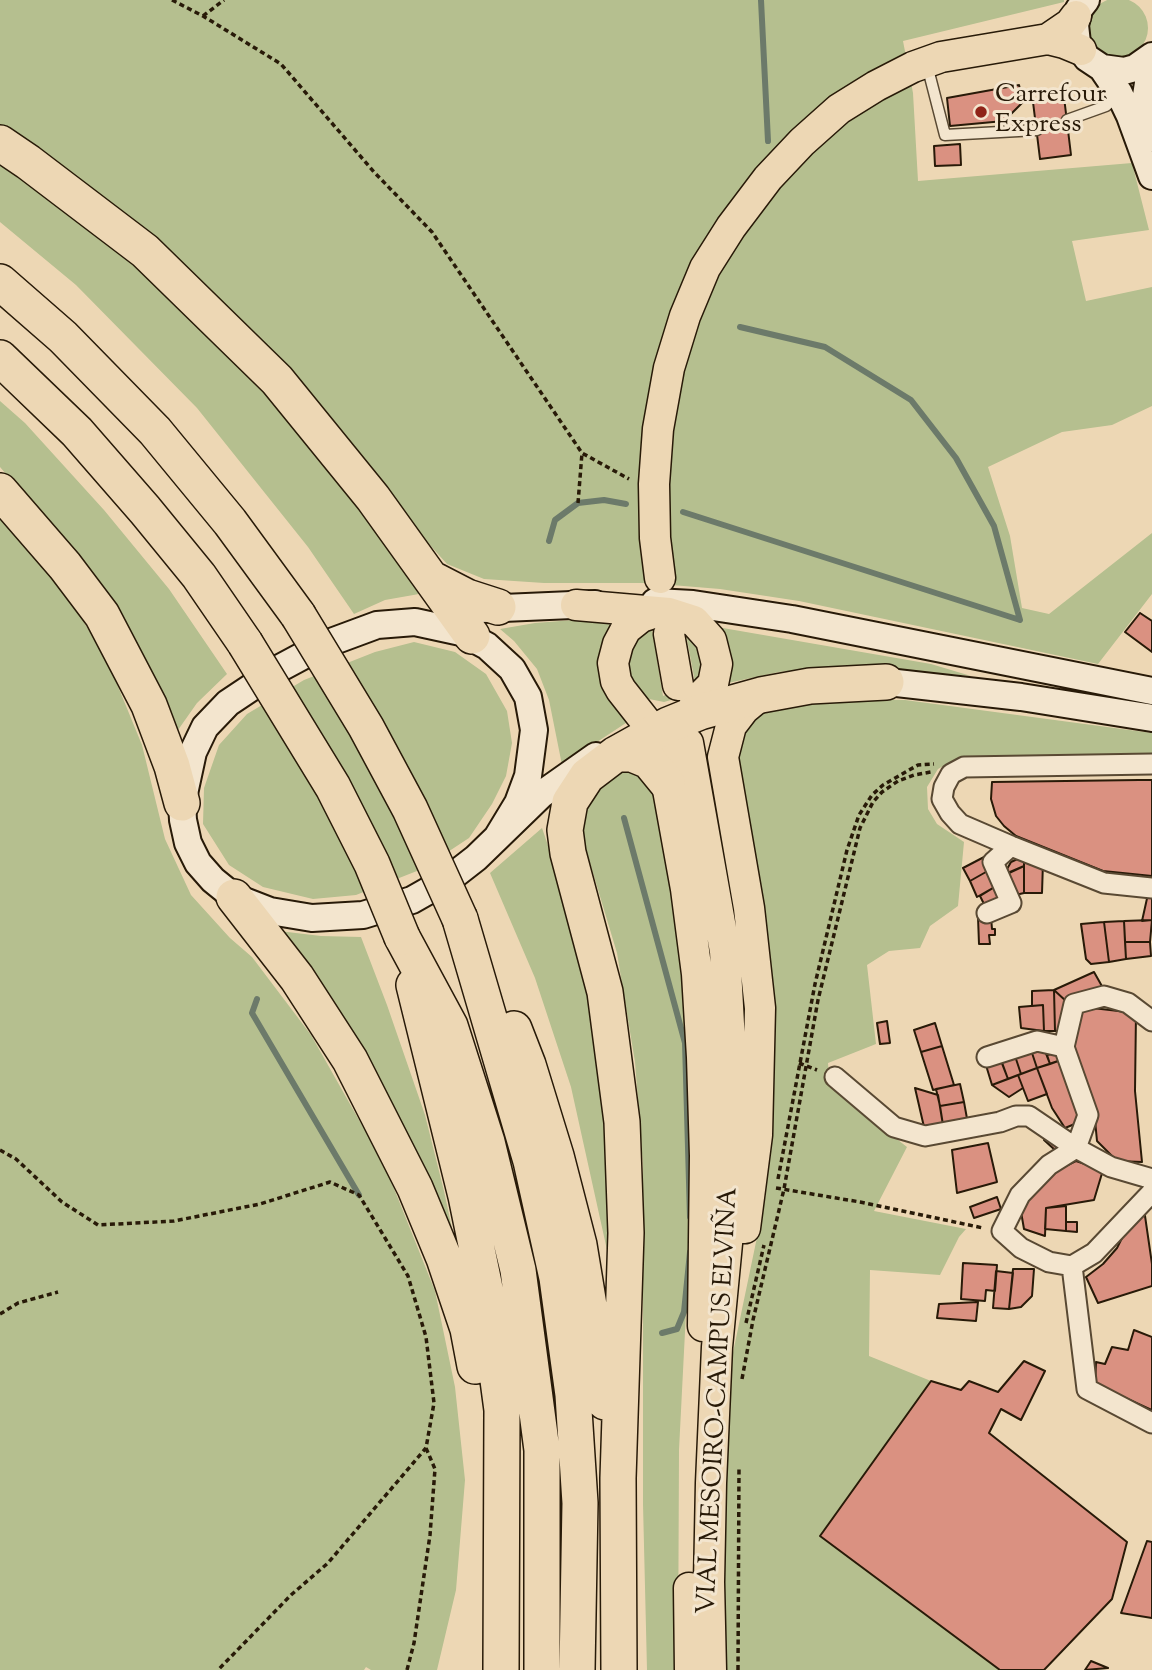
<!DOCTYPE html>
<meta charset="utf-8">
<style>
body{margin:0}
canvas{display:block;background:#edd7b4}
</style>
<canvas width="1152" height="1670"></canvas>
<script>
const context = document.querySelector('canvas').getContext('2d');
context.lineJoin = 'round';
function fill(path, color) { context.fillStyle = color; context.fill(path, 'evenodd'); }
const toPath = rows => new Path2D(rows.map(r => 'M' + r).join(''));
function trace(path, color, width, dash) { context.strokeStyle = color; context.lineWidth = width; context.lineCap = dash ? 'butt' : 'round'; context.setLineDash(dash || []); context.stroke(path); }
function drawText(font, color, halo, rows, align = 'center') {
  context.font = font + ' "Sorts Mill Goudy",serif'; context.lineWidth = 6; context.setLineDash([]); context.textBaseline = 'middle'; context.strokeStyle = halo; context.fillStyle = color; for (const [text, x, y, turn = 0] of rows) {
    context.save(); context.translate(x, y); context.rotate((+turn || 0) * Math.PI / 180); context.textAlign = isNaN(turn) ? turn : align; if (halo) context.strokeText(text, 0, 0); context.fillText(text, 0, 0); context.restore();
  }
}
fill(toPath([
 '1088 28a30 30 0 1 1 60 0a30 30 0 1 1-60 0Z',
 [0,0,1064,0,1064,2,903,41,913,93,918,181,1132,163,1149,230,1072,241,1086,301,1152,287,1152,406,1112,425,1062,432,988,467,1010,536,1022,608,1049,614,1152,533,1152,594,1098,664,799,601,720,589,647,583,544,583,484,579,447,564,400,512,0,127],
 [0,161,151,276,273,394,371,518,419,594,385,600,354,614,308,547,197,408,76,285,0,222],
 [0,401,25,423,104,510,169,589,227,674,197,703,178,730,144,665,84,564,0,467],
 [0,515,68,596,108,662,142,745,165,839,191,895,230,938,252,957,311,1035,385,1166,435,1291,455,1387,465,1480,456,1590,437,1670,371,1670,366,1667,364,1670,0,1670],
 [586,619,616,620,632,719,562,765,549,700,537,669,514,641,500,629,535,623],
 [664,621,677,622,698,637,707,663,703,679,695,689,685,696,664,702,649,699,631,685,625,672,625,658,632,638,642,629],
 [685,629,695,682,663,696,652,630],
 [717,627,931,664,971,676,850,665,779,672,728,683],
 [414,642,455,652,486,674,507,711,512,743,506,776,492,804,469,838,422,869,356,895,313,899,263,887,229,865,203,824,204,788,219,745,247,714,304,680,375,652],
 [823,699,905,700,1152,733,1152,754,961,756,938,769,927,787,928,809,937,824,964,842,958,906,930,926,920,948,889,951,867,965,876,1044,828,1063,830,1087,907,1147,874,1211,966,1229,959,1237,940,1275,870,1270,869,1356,931,1381,820,1536,1000,1670,722,1670,720,1600,730,1367,766,1194,768,1126,768,966,758,874,735,757,739,735,752,718,772,706],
 [625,769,639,772,651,785,657,803,682,961,691,1063,693,1174,679,1450,678,1670,647,1670,643,1504,643,1165,635,1062,617,953,584,843,580,820,597,786],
 [542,828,578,933,605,1063,614,1320,607,1250,571,1087,535,978,490,873],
 [279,931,321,936,361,937,387,1005,425,1115,444,1191,462,1275]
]), '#b5bf8f');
trace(toPath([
 [761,0,768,141],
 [740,327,825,347,911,400,956,458,994,526,1020,620],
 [683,512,1020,620],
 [549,541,555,520,578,503,604,500,626,504],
 [624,818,685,1043,690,1217],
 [257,999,252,1013,359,1195],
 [662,1333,677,1329,684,1312,690,1252]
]), '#6c7a6a', 6);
const building = toPath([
 [1019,85,1023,102,1004,121,950,126,947,98,1019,85],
 [1064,97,1071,155,1040,159,1033,102,1064,97],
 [960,144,961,165,935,166,934,146,960,144],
 [1140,613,1152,621,1152,652,1125,632,1140,613],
 [1139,780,1152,780,1152,876,1103,871,1016,836,1004,826,996,816,991,799,992,782,1139,780],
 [986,856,993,868,970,881,963,868,986,856],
 [1024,856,1024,866,1009,873,1007,869,1011,862,1024,856],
 [1024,856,1043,862,1042,893,1024,893,1024,856],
 [1024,866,1024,893,1011,896,1003,875,1024,866],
 [993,868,998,885,977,897,970,881,993,868],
 [998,885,1002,902,987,910,980,896,998,885],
 [1148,894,1152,895,1152,920,1142,921,1148,894],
 [978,917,991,917,992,929,995,929,995,935,989,935,990,944,979,944,978,917],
 [1152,920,1150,942,1125,942,1124,921,1152,920],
 [1124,921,1126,959,1109,962,1104,922,1124,921],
 [1104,922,1109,962,1091,964,1086,959,1081,924,1104,922],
 [1125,942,1150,942,1151,956,1126,959,1125,942],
 [1094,972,1103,988,1067,1002,1054,990,1094,972],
 [1054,990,1055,1031,1044,1031,1043,1005,1032,1006,1032,991,1054,990],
 [1054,990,1067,1002,1064,1031,1055,1031,1054,990],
 [1043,1005,1044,1031,1021,1028,1019,1007,1043,1005],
 [1075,1006,1136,1013,1135,1091,1142,1162,1117,1161,1097,1141,1095,1120,1070,1043,1075,1006],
 [887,1021,890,1043,880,1044,877,1023,887,1021],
 [935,1023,942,1046,921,1052,914,1030,935,1023],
 [942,1046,954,1085,933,1090,921,1052,942,1046],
 [1043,1046,1050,1064,1037,1068,1031,1050,1043,1046],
 [1031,1050,1037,1068,1021,1074,1015,1056,1031,1050],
 [1058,1052,1061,1060,1050,1064,1047,1055,1058,1052],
 [1015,1056,1021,1074,1008,1079,1001,1061,1015,1056],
 [1000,1057,1008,1079,992,1085,985,1062,1000,1057],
 [1061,1060,1082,1121,1065,1128,1052,1108,1037,1068,1061,1060],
 [1037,1068,1047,1094,1028,1101,1018,1075,1037,1068],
 [1018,1075,1023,1088,1009,1097,992,1085,1018,1075],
 [960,1084,964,1102,940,1106,936,1089,960,1084],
 [915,1088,938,1095,943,1125,924,1127,915,1088],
 [964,1102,968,1124,943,1125,940,1106,964,1102],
 [1049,1134,1063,1146,1056,1151,1044,1140,1049,1134],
 [988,1143,997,1182,957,1193,952,1150,988,1143],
 [1076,1161,1103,1170,1094,1200,1046,1208,1045,1236,1024,1229,1020,1206,1053,1172,1076,1161],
 [997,1197,1001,1209,974,1218,970,1207,997,1197],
 [1066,1206,1066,1231,1045,1229,1046,1208,1066,1206],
 [1144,1209,1152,1264,1152,1286,1098,1303,1086,1277,1103,1264,1117,1248,1131,1220,1144,1209],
 [1066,1222,1077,1222,1077,1232,1066,1231,1066,1222],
 [963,1263,997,1265,995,1291,986,1290,985,1301,961,1299,963,1263],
 [1013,1269,1034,1269,1032,1296,1021,1307,1009,1309,1013,1269],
 [996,1271,1013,1273,1009,1309,993,1308,996,1271],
 [978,1302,976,1321,937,1318,939,1304,978,1302],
 [1134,1330,1152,1337,1152,1410,1095,1384,1096,1362,1105,1364,1112,1347,1128,1350,1134,1330],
 [1024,1361,1045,1371,1021,1420,1001,1409,989,1433,1127,1542,1112,1599,1044,1670,1000,1670,820,1536,931,1381,961,1390,969,1381,998,1392,1024,1361],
 [1147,1541,1152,1542,1152,1618,1121,1613,1147,1541],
 [1091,1661,1108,1668,1085,1670,1091,1661]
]);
fill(building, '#da9181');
trace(building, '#281a08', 2);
const lane = toPath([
 [927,65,945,135,1037,130],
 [1067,120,1106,106,1119,94]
]);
const street = toPath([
 [1152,764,964,767,951,774,944,787,942,799,950,813,960,824,1011,846,1104,883,1152,888],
 [987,913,1011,903,993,862,1011,846],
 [1152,1021,1128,1003,1104,996,1074,1004,1064,1047,1088,1115,1076,1148,1049,1165,1020,1195,1002,1231,1021,1248,1049,1262,1072,1266,1094,1253,1152,1192],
 [987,1057,1037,1041,1064,1047],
 [835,1077,894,1127,925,1136,1000,1122,1016,1116,1029,1116,1076,1148,1111,1167,1152,1179],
 [1072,1266,1087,1389,1152,1423]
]);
const secondary = toPath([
 [1086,0,1079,9,1075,25,1077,43,1087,58,1102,68,1124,71,1135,68,1152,56],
 [1102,68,1119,93,1130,116,1152,176],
 [1146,140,1146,96,1152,57],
 [655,602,693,604,792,619,1152,691],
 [480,609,595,604],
 [870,680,1021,697,1152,718],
 [498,836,518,803,528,776,534,730,528,697,512,669,487,646,461,632,415,622,377,625,323,645,282,667,228,703,205,727,193,752,182,803,183,820,188,843,198,863,213,880,234,897,270,911,312,918,363,915,412,900,449,879,476,858,542,794,596,756]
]);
const primary = toPath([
 [1048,39,1064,43,1081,50],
 [660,578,655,538,654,484,658,429,669,368,685,316,705,268,731,227,768,178,802,142,839,109,876,86,913,67,941,57,1048,39,1070,24,1076,16],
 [576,605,669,613,694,621,711,640,717,664,713,684,695,702],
 [656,612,641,617,626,629,618,644,613,663,616,681,621,690,654,732,661,751,686,889,697,974,702,1057,705,1156,703,1326],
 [669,634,678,685],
 [688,743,725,951,732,1079,728,1233,717,1347,711,1483,709,1582,711,1670],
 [745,1228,757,1135,760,1008,749,908,723,757,731,726,744,709,761,695],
 [689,1588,690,1670]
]);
const highway = toPath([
 [0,143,28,162,145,251,277,380,373,498,472,636],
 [0,282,63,337,155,431,230,522,298,615],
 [0,358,77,432,145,510,199,576,245,643],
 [0,491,65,566,102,615,149,705,172,766,182,803],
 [434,580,467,597,498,607],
 [616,754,632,754,649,761,667,783],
 [234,897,297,978,350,1060,415,1188,444,1258,468,1329,475,1366],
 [460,919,531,1161,557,1278,573,1395,580,1503,577,1670],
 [402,937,450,1026,487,1142,518,1270,542,1450,542,1670],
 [414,985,466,1196,487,1298,502,1410,501,1670],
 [514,1029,528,1065,556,1156,579,1245,605,1402],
 [619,1670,618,1478,626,1233,622,1122,605,992,568,853,565,830,570,802,587,776,616,754,668,725,700,712,761,695,810,686,886,682]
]);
trace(lane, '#594933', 13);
trace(street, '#594933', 23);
trace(secondary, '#281a08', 30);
trace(primary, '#281a08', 33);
trace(highway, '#281a08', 38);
trace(toPath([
 [172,0,203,16,281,64,374,172,432,232,582,453,629,479],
 [203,16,224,0],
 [578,503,582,453],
 [799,1063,817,1070],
 [0,1150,16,1159,62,1202,98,1225,174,1221,260,1204,330,1182,359,1195,408,1276,426,1337,434,1403,426,1448,328,1563,291,1595,218,1670],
 [778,1179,815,984,847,850,859,815,872,795,883,785,918,765,934,764],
 [776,1188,860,1202,983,1228],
 [0,1314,18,1303,58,1292],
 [746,1323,764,1245],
 [742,1379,753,1320,784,1189,818,1000,860,828,873,802,882,792,898,781,914,775,931,772],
 [407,1670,414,1643,430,1535,435,1469,426,1448],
 [738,1670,739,1467]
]), '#281a08', 3.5, [5, 3.5]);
trace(lane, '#f3e5ce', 10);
trace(street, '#f3e5ce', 19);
trace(secondary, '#f3e5ce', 26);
trace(primary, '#edd7b4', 30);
trace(highway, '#edd7b4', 35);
const highwayBridge = toPath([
 [298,615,366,727,410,809,460,919],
 [245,643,333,787,372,864,402,937]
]);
trace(highwayBridge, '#281a08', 38, []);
trace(highwayBridge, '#edd7b4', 35);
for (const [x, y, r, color] of [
 [981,112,7,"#8f2418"]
]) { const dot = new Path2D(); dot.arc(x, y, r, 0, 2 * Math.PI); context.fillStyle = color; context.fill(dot); trace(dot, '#f3e5ce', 2.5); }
drawText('26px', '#281a08', '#f3e5ce', [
 ["Carrefour",995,97],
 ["Express",995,127]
], 'left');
drawText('26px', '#281a08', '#f3e5ce', [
 ["VIAL MESOIRO-CAMPUS ELVIÑA",720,1401,-87]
]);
</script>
